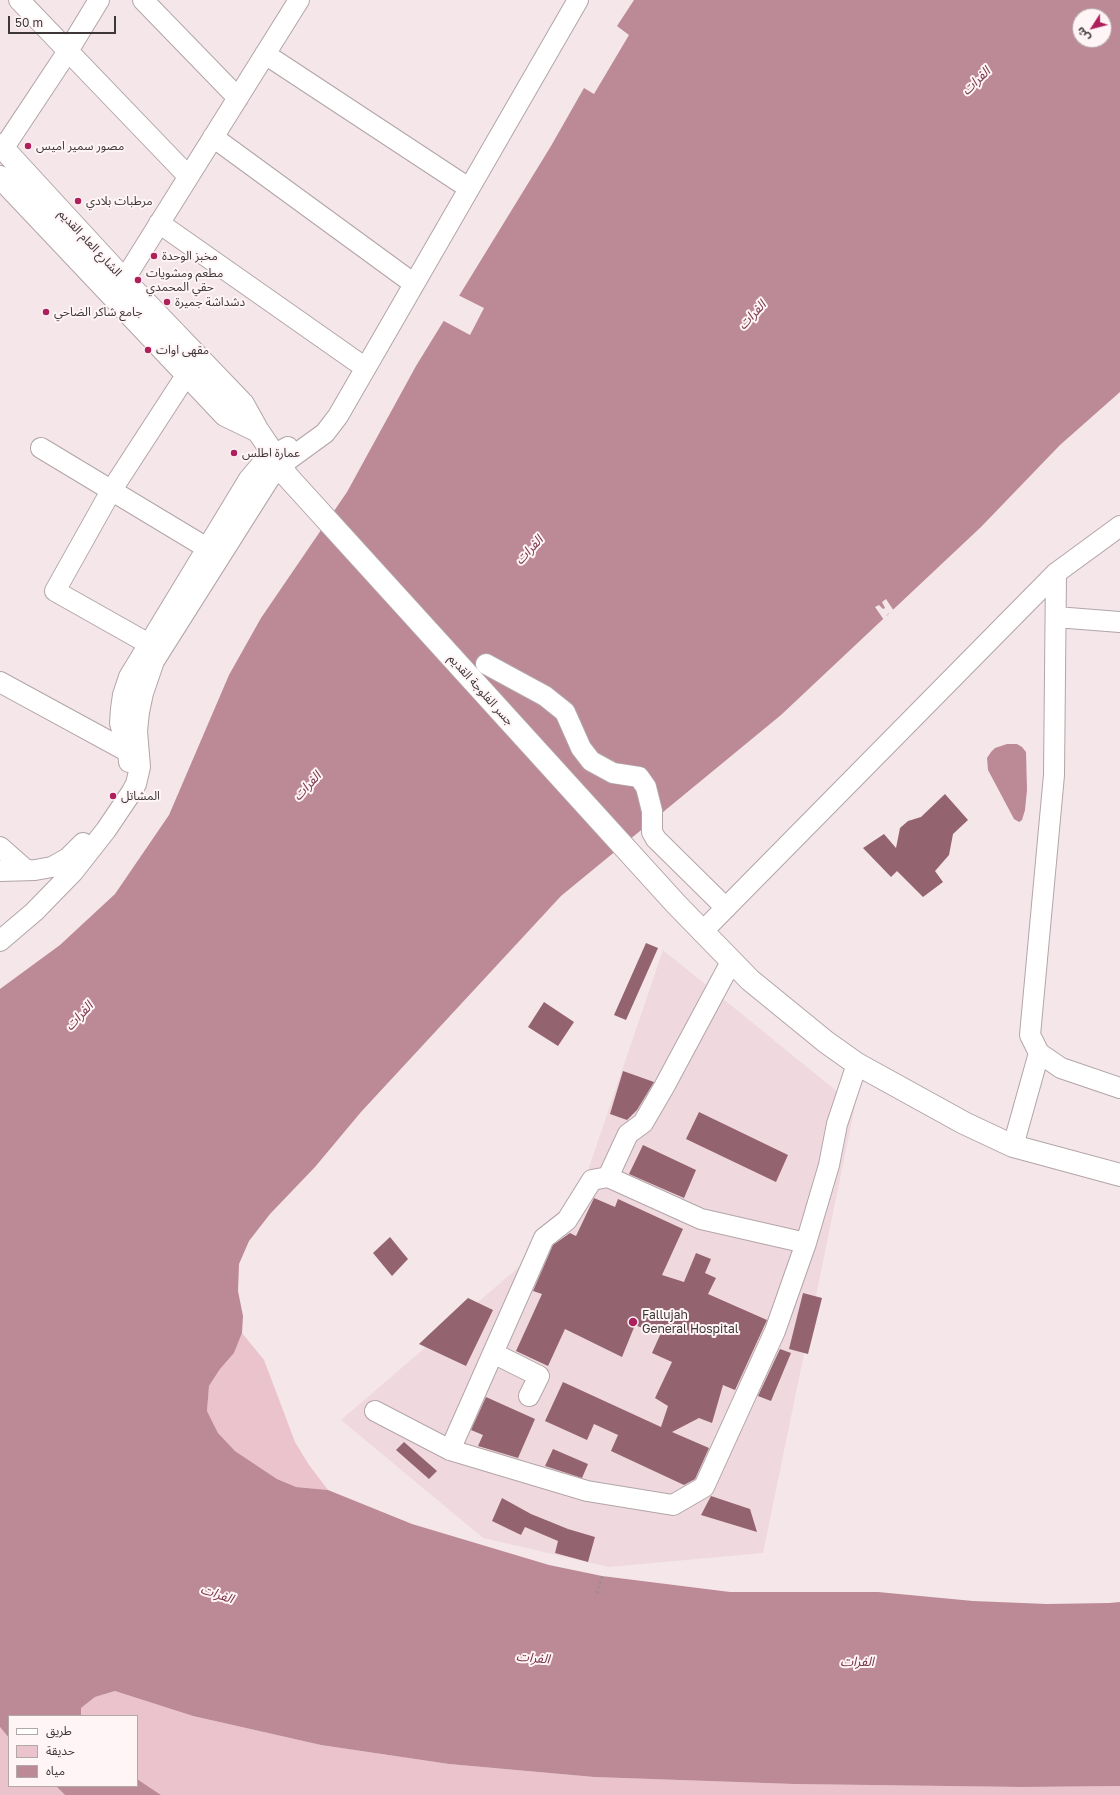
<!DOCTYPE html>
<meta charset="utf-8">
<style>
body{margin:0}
#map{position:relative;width:1120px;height:1795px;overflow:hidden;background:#f4e6e9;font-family:"Golos Text","Noto Sans Arabic",sans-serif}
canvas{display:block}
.legend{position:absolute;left:8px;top:1715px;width:130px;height:72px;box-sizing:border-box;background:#fff4f6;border:1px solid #b1a8aa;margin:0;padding:5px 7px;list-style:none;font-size:12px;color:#3d3738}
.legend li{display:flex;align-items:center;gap:8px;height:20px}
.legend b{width:20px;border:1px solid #b1a8aa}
.north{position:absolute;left:1072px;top:8px;width:40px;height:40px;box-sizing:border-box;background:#fff4f6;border:1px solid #b1a8aa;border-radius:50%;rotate:234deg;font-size:11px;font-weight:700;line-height:16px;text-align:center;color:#3d3738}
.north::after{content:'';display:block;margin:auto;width:14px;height:18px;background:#ae205c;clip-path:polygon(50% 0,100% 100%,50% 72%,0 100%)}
.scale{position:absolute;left:8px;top:16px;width:108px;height:18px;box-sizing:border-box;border:2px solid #3d3738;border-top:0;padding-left:5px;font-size:12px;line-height:14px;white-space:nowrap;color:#3d3738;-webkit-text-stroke:3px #fff4f6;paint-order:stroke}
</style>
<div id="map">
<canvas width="1120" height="1795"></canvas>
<ul class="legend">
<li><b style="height:5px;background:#fff"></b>طريق</li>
<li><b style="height:11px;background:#eac3cd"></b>حديقة</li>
<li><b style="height:11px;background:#bc8997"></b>مياه</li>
</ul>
<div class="north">ش</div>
<div class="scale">50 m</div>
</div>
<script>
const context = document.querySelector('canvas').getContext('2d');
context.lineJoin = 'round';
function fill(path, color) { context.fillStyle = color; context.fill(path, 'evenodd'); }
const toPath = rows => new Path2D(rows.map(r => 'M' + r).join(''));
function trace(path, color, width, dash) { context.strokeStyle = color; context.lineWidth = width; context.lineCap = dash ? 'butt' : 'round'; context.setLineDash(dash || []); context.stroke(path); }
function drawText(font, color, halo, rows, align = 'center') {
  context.font = font + ' "Golos Text","Noto Sans Arabic",sans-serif'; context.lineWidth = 4; context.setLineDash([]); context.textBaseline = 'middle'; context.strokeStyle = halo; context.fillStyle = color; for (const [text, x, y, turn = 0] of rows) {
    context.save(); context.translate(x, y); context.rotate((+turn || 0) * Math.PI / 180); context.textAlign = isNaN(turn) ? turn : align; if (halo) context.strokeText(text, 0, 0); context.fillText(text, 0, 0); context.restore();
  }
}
fill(toPath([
 [663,950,855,1106,763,1553,609,1567,483,1538,341,1420,570,1223]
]), '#efd9de');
fill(toPath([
 [242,1333,264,1360,295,1442,309,1465,328,1490,296,1487,277,1479,235,1451,218,1433,207,1411,209,1386,220,1369,234,1353],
 [115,1691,193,1716,321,1745,449,1764,594,1777,794,1784,1022,1787,1120,1786,1120,1795,161,1795,137,1779,137,1716,81,1716,81,1708,95,1697],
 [0,1727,9,1738,9,1786,56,1786,65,1795,0,1795]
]), '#eac3cd');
fill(toPath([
 [634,0,1120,0,1120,392,1060,445,981,527,781,715,561,896,361,1112,315,1167,270,1214,249,1241,239,1264,238,1291,243,1316,242,1333,234,1353,220,1369,209,1386,207,1411,218,1433,235,1451,277,1479,296,1487,328,1490,412,1524,549,1565,602,1576,730,1592,878,1592,973,1601,1047,1604,1109,1603,1120,1602,1120,1786,1022,1787,794,1784,594,1777,449,1764,321,1745,193,1716,115,1691,95,1697,81,1708,81,1716,9,1716,9,1738,0,1727,0,989,60,945,115,894,169,815,229,675,261,618,347,492,416,366,551,146,584,88,594,94,629,35,617,26],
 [1080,16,1104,16,1104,40,1080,40],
 [1007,744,1017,744,1022,747,1026,752,1027,790,1025,810,1022,820,1019,822,1014,819,988,770,987,758,991,752,995,748],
 [137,1779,161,1795,65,1795,56,1786,137,1786]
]), '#bc8997');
fill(toPath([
 [458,295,484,308,470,335,442,320],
 [886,599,894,611,891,615,889,613,886,616,887,618,884,620,875,607,879,605,883,609,885,608,882,602]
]), '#f4e6e9');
fill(toPath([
 [945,794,968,820,953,834,949,855,935,871,943,882,923,897,897,871,891,877,863,848,884,834,896,848,900,828,908,821,921,817],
 [646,943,658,948,626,1020,614,1015],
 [544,1002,574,1022,558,1046,528,1027],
 [623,1071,654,1082,637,1110,627,1120,610,1114],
 [699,1112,788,1155,776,1182,686,1139],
 [643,1145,696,1170,684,1198,629,1174],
 [594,1198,615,1207,618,1199,683,1229,662,1275,684,1282,696,1253,711,1259,705,1273,716,1278,708,1294,767,1320,735,1390,723,1385,712,1423,699,1418,672,1432,709,1448,695,1479,684,1485,611,1451,618,1435,594,1424,587,1440,545,1421,563,1382,661,1427,668,1406,655,1398,672,1362,652,1353,660,1335,635,1325,622,1357,565,1329,548,1366,516,1351,542,1294,533,1291,553,1245,570,1233,576,1236],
 [390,1237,408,1259,392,1276,373,1253],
 [803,1293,822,1298,808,1354,789,1349],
 [468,1298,493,1310,466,1366,419,1344],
 [780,1349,791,1353,771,1401,758,1396],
 [486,1397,535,1419,518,1458,478,1446,483,1435,471,1430],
 [404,1442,437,1471,429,1479,396,1450],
 [553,1449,588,1464,582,1478,545,1466],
 [711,1496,750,1509,757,1532,701,1515],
 [502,1498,531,1514,568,1529,595,1537,588,1562,555,1553,558,1541,525,1527,521,1535,492,1521]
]), '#936370');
const minor = toPath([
 [19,0,188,176],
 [143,0,238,98],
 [265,54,461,183],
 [213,137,406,278],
 [3,149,68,51,99,0],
 [159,223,357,362],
 [124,280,299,0],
 [41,448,207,548],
 [1056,573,1054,775,1030,1035,1039,1053,1061,1068,1120,1088],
 [1056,617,1120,622],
 [149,644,55,591,111,491,187,374],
 [486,664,545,696,565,712,581,748,591,761,613,773,639,777,646,787,652,811,652,832,656,839,726,908],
 [0,682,134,755],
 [129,762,128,752,120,723,121,709,123,695,129,677,249,479,266,459,288,447],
 [0,847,26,870],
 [0,871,35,870,52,867,68,858,83,843],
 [702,932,1056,573,1120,526],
 [0,941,34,912,73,872,106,830,131,793,136,784,140,767,137,731,139,712,143,693,154,661,269,479,281,465,325,433,338,416,578,0],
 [1013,1146,1039,1053],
 [608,1177,628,1134,643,1123,664,1087,731,962],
 [493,1353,539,1376,529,1396],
 [375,1411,450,1450,587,1491,673,1505,704,1487,775,1331,806,1243,829,1165,837,1124,857,1064],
 [450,1450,544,1238,567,1220,592,1180,608,1177,701,1219,806,1243]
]);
const major = toPath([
 [0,145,126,282,243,404,258,431,281,465,287,476,676,904,750,980,826,1042,857,1064,964,1123,1013,1146,1120,1175],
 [0,177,225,415,258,431]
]);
trace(minor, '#b2a5a8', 22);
trace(major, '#b2a5a8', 24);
trace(toPath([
 [597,1593,602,1576]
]), '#978d8f', 2.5, [2, 3]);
trace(minor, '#fff', 20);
trace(major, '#fff', 22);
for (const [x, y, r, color] of [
 [28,146,4,"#ae205c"],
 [78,201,4,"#ae205c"],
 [154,256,4,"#ae205c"],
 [138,280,4,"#ae205c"],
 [167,302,4,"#ae205c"],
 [46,312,4,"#ae205c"],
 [148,350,4,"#ae205c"],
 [234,453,4,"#ae205c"],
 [113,796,4,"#ae205c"],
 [633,1322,5,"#ae205c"]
]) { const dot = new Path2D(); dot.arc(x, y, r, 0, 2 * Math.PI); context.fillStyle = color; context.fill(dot); trace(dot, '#fff4f6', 1.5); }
drawText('12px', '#3d3738', '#fff4f6', [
 ["مصور سمير اميس",36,146],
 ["مرطبات بلادي",86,201],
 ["مخبز الوحدة",162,256],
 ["مطعم ومشويات",146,273],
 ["حقي المحمدي",146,287],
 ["دشداشة جميرة",175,302],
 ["جامع شاكر الضاحي",54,312],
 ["مقهى اوات",156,350],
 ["عمارة اطلس",242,453],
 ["المشاتل",121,796],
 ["Fallujah",642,1315],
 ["General Hospital",642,1329]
], 'left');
drawText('12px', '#3d3738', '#fff4f6', [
 ["الشارع العام القديم",90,243,47],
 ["جسر الفلوجة القديم",481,690,48]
]);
drawText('italic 13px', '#7a384d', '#fff4f6', [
 ["الفرات",976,81,-44],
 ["الفرات",752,315,-47],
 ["الفرات",529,550,-47],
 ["الفرات",307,786,-47],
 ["الفرات",79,1016,-47],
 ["الفرات",217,1594,19],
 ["الفرات",533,1658,5],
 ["الفرات",857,1662]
]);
</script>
